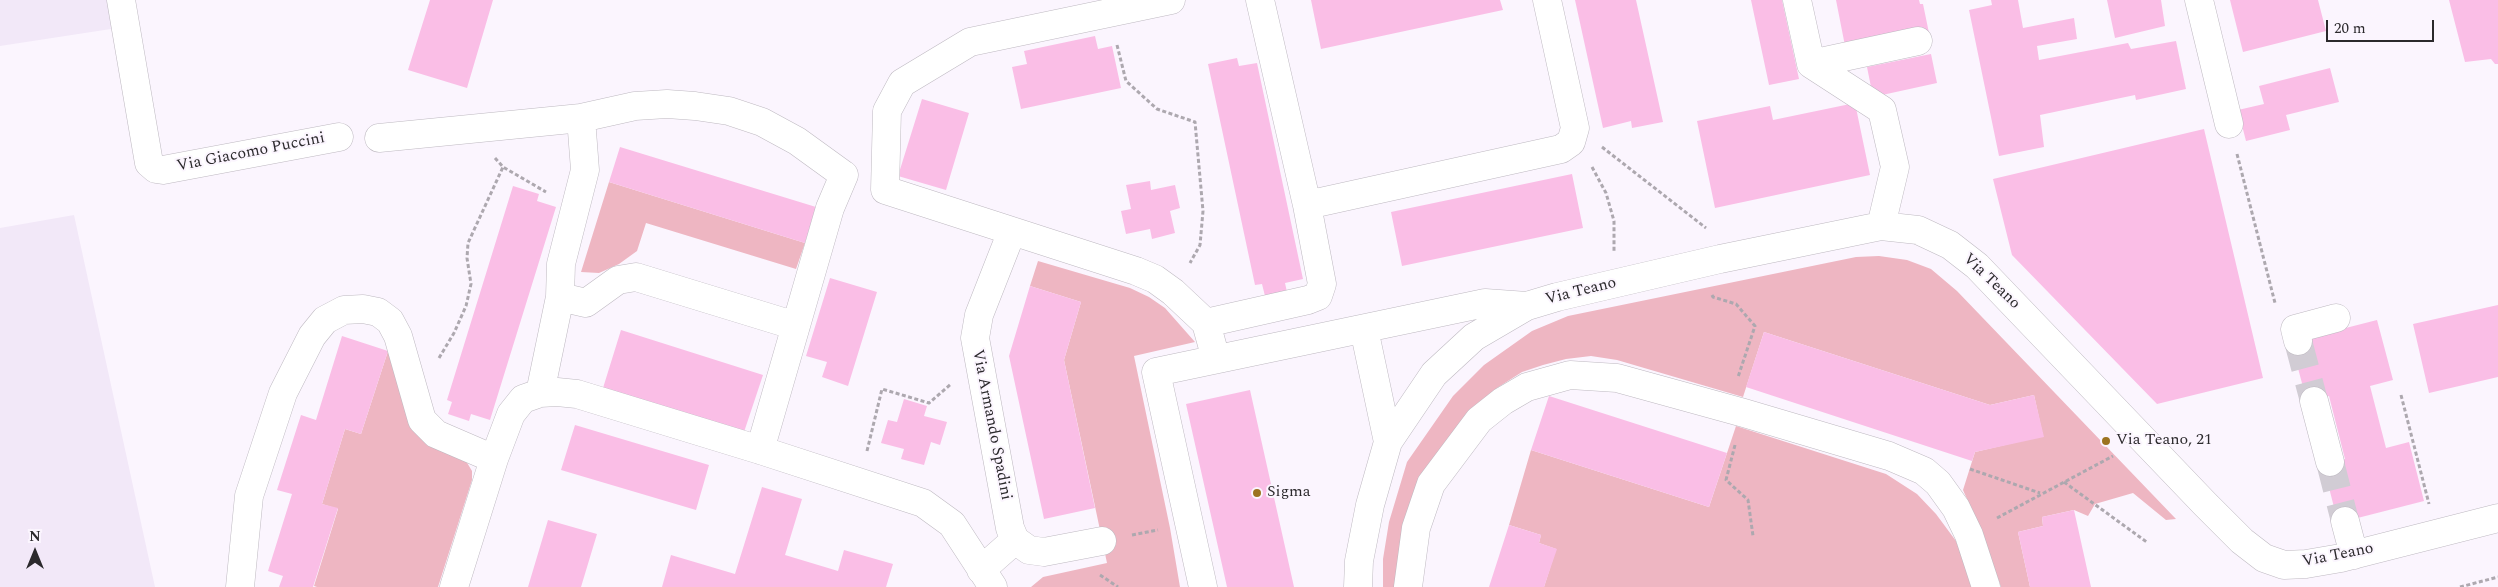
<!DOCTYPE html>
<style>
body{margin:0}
#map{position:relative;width:2498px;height:587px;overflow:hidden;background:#fbf5fe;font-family:Spectral,serif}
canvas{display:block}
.north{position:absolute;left:10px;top:527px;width:50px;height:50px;-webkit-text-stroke:4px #fbf5fe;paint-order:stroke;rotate:0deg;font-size:14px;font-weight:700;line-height:20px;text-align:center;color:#2b292c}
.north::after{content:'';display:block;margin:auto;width:18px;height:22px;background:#2b292c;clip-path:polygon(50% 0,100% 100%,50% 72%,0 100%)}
.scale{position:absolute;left:2326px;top:20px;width:108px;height:22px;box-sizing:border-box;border:2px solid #2b292c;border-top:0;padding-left:6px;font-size:15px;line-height:18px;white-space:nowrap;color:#2b292c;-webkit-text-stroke:4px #fbf5fe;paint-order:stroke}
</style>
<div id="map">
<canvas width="2498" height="587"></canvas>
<div class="north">N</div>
<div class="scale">20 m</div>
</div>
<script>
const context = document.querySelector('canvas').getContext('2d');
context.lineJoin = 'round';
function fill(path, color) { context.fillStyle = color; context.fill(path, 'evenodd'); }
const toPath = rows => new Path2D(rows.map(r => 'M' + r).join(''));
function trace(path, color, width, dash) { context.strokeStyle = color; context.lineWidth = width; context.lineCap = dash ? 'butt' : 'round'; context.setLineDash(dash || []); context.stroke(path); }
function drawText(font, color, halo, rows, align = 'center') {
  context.font = font + ' Spectral,serif'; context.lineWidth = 4; context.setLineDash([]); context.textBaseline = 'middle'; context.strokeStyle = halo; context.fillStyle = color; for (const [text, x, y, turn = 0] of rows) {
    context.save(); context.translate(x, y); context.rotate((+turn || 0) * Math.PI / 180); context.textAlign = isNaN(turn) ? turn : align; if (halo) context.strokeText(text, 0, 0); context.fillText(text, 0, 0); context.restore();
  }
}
fill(toPath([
 [0,0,133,0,137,25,0,46],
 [74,215,155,587,0,587,0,228]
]), '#f2e8f8');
fill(toPath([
 [609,182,805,243,796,269,646,223,637,251,619,264,599,273,581,272],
 [1879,256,1907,260,1931,269,1957,291,2176,519,2166,520,2133,493,2095,504,2088,516,2074,510,2042,517,2043,526,2018,532,2030,587,2001,587,1980,528,1963,490,1975,452,2043,436,2034,395,1990,405,1764,332,1743,397,1617,360,1591,356,1566,359,1543,365,1522,372,1497,388,1469,412,1399,587,1383,587,1383,559,1389,522,1407,462,1453,396,1484,365,1532,331,1568,316,1856,257],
 [1038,261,1130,288,1149,297,1165,308,1195,342,1134,356,1170,528,1180,587,1031,587,1043,577,1107,563,1064,360,1081,302,1030,286],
 [388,351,406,408,466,461,472,471,472,480,438,587,317,587,314,586,338,509,322,504,345,429,361,434],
 [1736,426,1886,474,1917,494,1936,514,1956,541,1975,587,1544,587,1556,549,1539,543,1541,535,1509,525,1531,450,1709,507]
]), '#eeb6c2');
fill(toPath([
 [430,0,493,0,467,88,408,70],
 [1311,0,1500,0,1503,10,1321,49],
 [1575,0,1636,0,1663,122,1632,128,1631,121,1603,128],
 [1751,0,1782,0,1799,79,1769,85],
 [1836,0,1919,0,1920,4,1923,4,1929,33,1846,51],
 [1991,0,2018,0,2023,28,2074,18,2077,39,2037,46,2039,60,2128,43,2131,49,2176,41,2186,89,2136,100,2135,95,2040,115,2044,147,1999,156,1969,10,1992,5],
 [2107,0,2161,0,2165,26,2115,38],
 [2230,0,2318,0,2326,31,2243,52],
 [2449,0,2498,0,2498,64,2495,64,2491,59,2465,62],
 [1095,36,1098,49,1112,46,1121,88,1021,109,1012,67,1027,64,1024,51],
 [1931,54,1937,83,1873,97,1867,67],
 [1237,58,1239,66,1257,63,1303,279,1285,283,1287,292,1265,296,1262,284,1255,285,1208,64],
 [2330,68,2339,102,2286,115,2290,130,2246,141,2238,110,2264,104,2259,86],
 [922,99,969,113,946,190,898,176],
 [1855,103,1870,175,1715,208,1697,121,1770,106,1773,120],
 [2204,129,2263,378,2157,404,2012,255,1993,179],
 [620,147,816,207,805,243,609,182],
 [1572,174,1583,228,1402,266,1391,212],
 [1150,181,1151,190,1175,185,1180,208,1170,211,1175,233,1152,239,1150,229,1126,234,1121,211,1131,209,1126,185],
 [513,186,539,194,537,201,556,207,490,420,471,414,469,421,448,414,452,402,447,400],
 [830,278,877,292,848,386,822,377,827,362,806,356],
 [1030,286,1081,302,1064,360,1095,508,1044,519,1009,356],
 [2498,305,2498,377,2429,393,2413,324],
 [2377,320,2393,380,2370,386,2386,448,2409,442,2424,501,2338,523,2323,464,2345,459,2329,396,2307,402,2291,342],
 [621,330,763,375,744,432,603,388],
 [1764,332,1990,405,2034,395,2044,437,1975,452,1972,461,1746,387],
 [342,336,388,351,361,434,345,429,322,504,338,508,313,587,279,587,283,576,268,571,292,494,277,490,301,415,316,420],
 [1250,390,1294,587,1227,587,1186,404],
 [1549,396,1727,453,1709,507,1531,450],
 [904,399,927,406,924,416,947,422,940,445,931,442,924,465,901,459,904,449,881,443,888,420,897,422],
 [575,425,709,465,696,510,561,470],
 [762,487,802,499,785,555,838,571,844,550,893,564,886,587,662,587,671,555,735,574],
 [2074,510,2091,587,2030,587,2018,532,2043,526,2042,517],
 [548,520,597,534,581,587,528,587],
 [1509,525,1541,535,1539,543,1557,549,1544,587,1489,587]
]), '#fabee6');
trace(toPath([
 [2298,341,2314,401],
 [2330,462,2345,521]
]), '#d1ccd4', 28, [28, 14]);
const minor = toPath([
 [121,0,149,163,156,169,163,170,339,137],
 [1171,0,970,42,902,83,887,111,885,190,1136,271,1155,279,1173,292,1206,323,1216,359],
 [1797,0,1811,64,1882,110,1895,167,1881,226],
 [2199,0,2229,124],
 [1811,64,1918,41],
 [379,138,581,118,635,106,667,104,695,106,729,111,762,122,797,141,844,175],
 [1307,205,1561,149,1571,142,1575,128,1547,0],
 [1012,231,979,315,975,338,1010,528,1015,540,1029,550,1044,552,1102,541],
 [560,297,586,303,618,280,636,277,796,326],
 [1206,323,1308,300,1318,296,1322,284,1307,205,1260,0],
 [1364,329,1388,442],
 [2298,341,2295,329,2336,318],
 [540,393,560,297,561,264,585,170,581,118],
 [2314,401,2330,462],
 [760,450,830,208,844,175],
 [2345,521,2354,555],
 [981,570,1015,540],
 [240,587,249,496,283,393,312,336,325,320,344,310,363,309,378,312,390,321,398,336,422,420,436,434,494,459],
 [454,587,494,459,511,414,523,399,540,393,557,392,577,394,760,450,923,503,952,524,993,587],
 [1203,587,1156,372,1485,303,1527,306],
 [1358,587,1359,561,1370,505,1388,442,1434,374,1474,337,1527,306,1557,297,1720,259,1881,226,1918,230,1950,245,1977,266,2205,504,2242,541,2264,558,2284,565,2306,564,2341,558,2498,518],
 [1408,587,1416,528,1431,484,1479,420,1503,401,1527,387,1570,375,1617,378,1744,413,1889,456,1924,471,1938,483,1956,508,1969,535,1986,587]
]);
trace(minor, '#beb9c1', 29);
trace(toPath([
 [1117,45,1126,81,1157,109,1195,122,1203,211,1200,245,1190,263],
 [1602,147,1706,228],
 [2237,154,2275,303],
 [495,158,503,167,546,192],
 [1592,167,1606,193,1614,221,1614,251],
 [1712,295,1713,297,1736,304,1755,326,1738,377],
 [439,358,454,333,466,306,471,284,467,258,468,243,503,167],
 [2401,395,2429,504],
 [1735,445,1726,480,1748,500,1753,536],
 [867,451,882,389,929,403,951,384],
 [1970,469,2040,493],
 [2064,482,2148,543],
 [1997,518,2113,456],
 [1132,535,1158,530],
 [1100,575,1118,587],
 [2460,587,2498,577]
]), '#ada8af', 3, [4, 2.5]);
trace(minor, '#fff', 28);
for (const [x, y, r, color] of [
 [2106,441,5,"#9c7320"],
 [1257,493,5,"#9c7320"]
]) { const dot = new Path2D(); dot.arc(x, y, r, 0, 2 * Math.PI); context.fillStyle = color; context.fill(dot); trace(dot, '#fbf5fe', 2); }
drawText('16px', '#2b292c', '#fbf5fe', [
 ["Via Giacomo Puccini",251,153,-11],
 ["Via Teano",1991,282,44],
 ["Via Teano",1581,292,-14],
 ["Via Armando Spadini",991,425,79],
 ["Via Teano",2338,556,-11]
]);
drawText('16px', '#2b292c', '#fbf5fe', [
 ["Via Teano, 21",2116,441],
 ["Sigma",1267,493]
], 'left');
</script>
